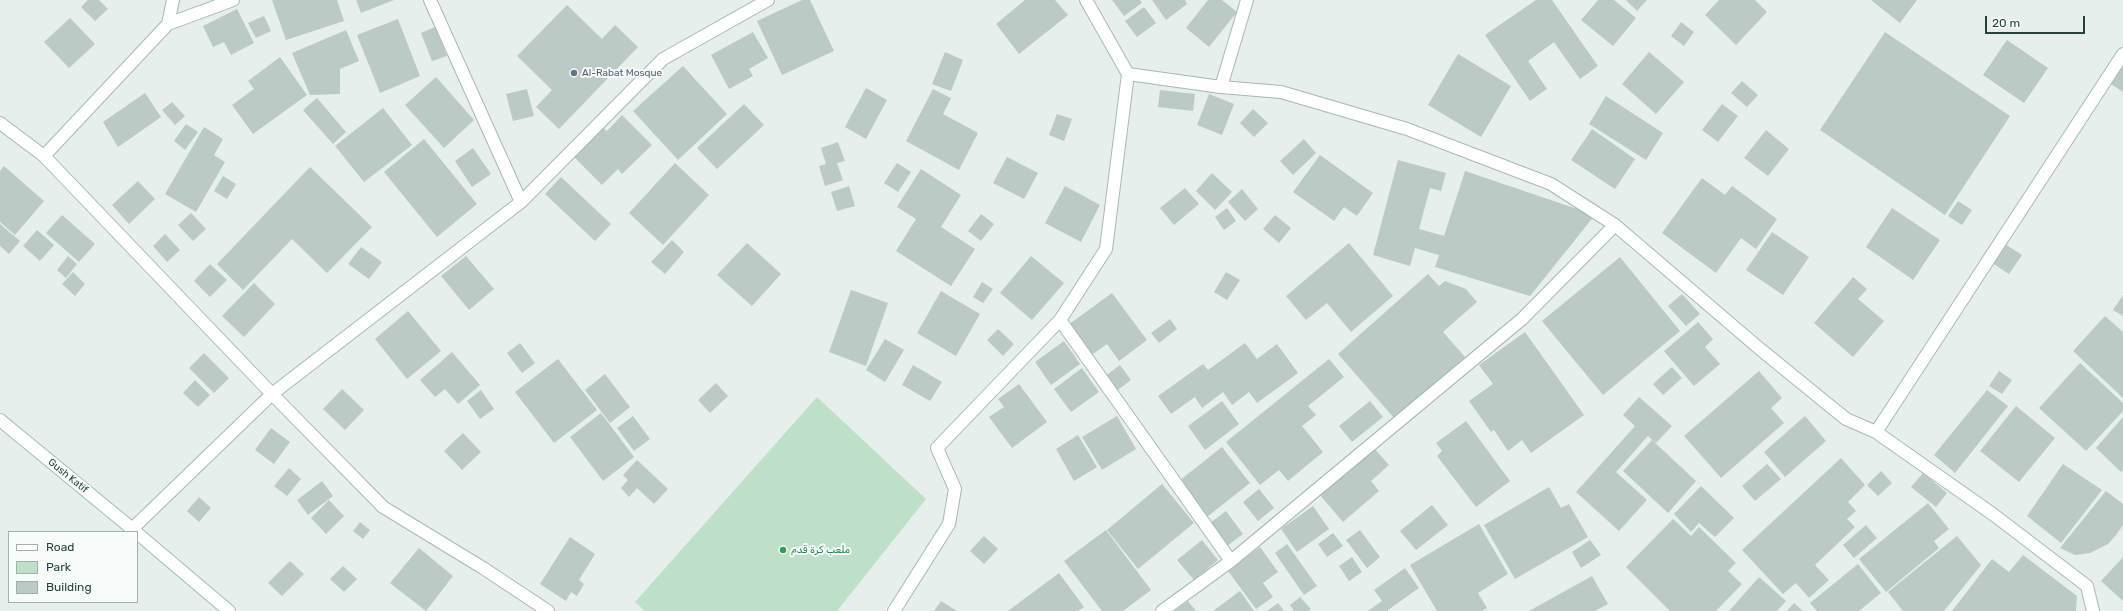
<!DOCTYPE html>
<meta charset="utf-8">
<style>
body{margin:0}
#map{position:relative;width:2123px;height:611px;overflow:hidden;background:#e6efeb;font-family:Rubik,sans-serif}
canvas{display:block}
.legend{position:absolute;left:8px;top:531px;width:130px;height:72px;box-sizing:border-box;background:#f7fbf9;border:1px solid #a3b1ad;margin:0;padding:5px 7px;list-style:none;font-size:12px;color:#24423a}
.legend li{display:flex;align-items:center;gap:8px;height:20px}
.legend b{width:20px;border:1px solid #a3b1ad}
.scale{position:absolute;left:1985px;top:16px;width:100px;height:18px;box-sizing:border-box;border:2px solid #24423a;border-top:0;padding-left:5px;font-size:12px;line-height:14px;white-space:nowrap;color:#24423a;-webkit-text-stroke:3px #f7fbf9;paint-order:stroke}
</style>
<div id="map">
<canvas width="2123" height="611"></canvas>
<ul class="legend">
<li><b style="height:5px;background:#fff"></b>Road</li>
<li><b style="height:11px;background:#bfe0c8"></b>Park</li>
<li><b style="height:11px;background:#bbcac4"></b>Building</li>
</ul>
<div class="scale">20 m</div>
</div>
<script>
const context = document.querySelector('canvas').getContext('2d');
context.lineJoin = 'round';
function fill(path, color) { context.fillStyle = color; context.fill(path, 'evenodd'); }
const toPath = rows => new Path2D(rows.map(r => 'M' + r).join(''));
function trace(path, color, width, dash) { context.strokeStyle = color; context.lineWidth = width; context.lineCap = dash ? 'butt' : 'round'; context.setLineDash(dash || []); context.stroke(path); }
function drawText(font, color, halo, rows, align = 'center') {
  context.font = font + ' Rubik,Vazirmatn,sans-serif'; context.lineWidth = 4; context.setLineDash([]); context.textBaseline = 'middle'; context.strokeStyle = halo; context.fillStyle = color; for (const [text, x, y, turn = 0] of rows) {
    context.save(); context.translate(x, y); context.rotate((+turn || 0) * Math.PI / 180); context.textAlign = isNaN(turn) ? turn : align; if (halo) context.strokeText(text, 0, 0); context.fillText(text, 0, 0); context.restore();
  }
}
fill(toPath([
 [817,397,926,499,837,611,645,611,635,602]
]), '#bfe0c8');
fill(toPath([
 [88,0,99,0,108,9,95,21,81,7],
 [272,0,337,0,344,21,286,40],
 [356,0,394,0,361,13],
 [802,0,810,0,834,51,782,75,757,21],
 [1025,0,1055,0,1068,15,1019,54,996,24],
 [1112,0,1140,0,1142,3,1124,16],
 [1152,0,1185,0,1187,4,1166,20],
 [1208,0,1222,0,1237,12,1209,47,1186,28],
 [1536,0,1552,0,1598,66,1580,79,1554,42,1528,61,1547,89,1530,101,1485,35],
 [1598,0,1614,0,1636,18,1613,46,1581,20],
 [1626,0,1647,0,1637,11],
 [1719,0,1755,0,1767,12,1736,45,1705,15],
 [1871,0,1917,0,1900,23],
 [567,5,602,39,615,25,638,47,559,129,536,107,552,90,517,56],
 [1144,7,1156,23,1137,37,1125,21],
 [237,9,254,43,231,55,224,42,213,47,203,26],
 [264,16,271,31,256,38,248,23],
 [70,18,95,44,69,68,44,42],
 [398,19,420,76,380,93,357,35],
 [1681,22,1694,32,1684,46,1671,36],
 [435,27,447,56,432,61,421,33],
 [346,30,359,61,340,69,340,94,310,95,292,53],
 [753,32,768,58,749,69,753,76,729,89,711,55],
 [1885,32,2010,116,1945,215,1820,130],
 [2007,40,2048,68,2024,103,1983,75],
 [945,52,963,60,951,91,932,84],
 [1649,52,1684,82,1656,114,1622,84],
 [1458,54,1511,86,1481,137,1428,105],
 [280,57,307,95,253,134,232,105,254,89,248,81],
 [683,66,727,114,678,160,633,111],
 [2123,66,2123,92,2111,84],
 [436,77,474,120,444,148,405,105],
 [1742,81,1758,95,1747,107,1731,93],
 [866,88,887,100,866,139,845,127],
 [527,89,534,116,513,121,506,94],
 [933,89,951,98,943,114,978,133,959,170,906,141],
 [1160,90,1195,94,1193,111,1158,107],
 [145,93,161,117,118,147,103,122],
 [1209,94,1234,104,1222,135,1197,125],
 [1606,96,1663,133,1646,160,1589,124],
 [317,98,346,132,333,144,303,110],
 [172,102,185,116,175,125,162,110],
 [744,104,764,125,717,169,697,148],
 [1722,104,1738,116,1718,142,1702,130],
 [383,108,412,145,364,182,335,146],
 [1253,109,1268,123,1254,137,1240,123],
 [1057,114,1072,119,1064,141,1049,135],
 [622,115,652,145,622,174,618,169,602,185,572,155,602,126,607,131],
 [186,124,198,132,185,150,174,141],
 [204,127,223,139,214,155,225,162,196,212,165,194],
 [1592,129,1635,159,1615,189,1571,160],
 [1766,130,1789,149,1768,176,1744,158],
 [424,139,477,204,437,237,384,172],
 [1304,139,1316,153,1293,175,1280,161],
 [838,142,845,161,837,163,843,180,825,186,819,166,826,164,821,148],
 [473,148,491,174,472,187,455,161],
 [1320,155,1373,193,1357,216,1344,207,1334,221,1293,192],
 [1007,157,1038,173,1024,199,993,183],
 [1398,160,1446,173,1441,191,1430,188,1419,229,1444,236,1465,171,1595,215,1530,296,1435,267,1439,255,1415,248,1410,266,1373,255],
 [675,163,709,195,663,245,629,213],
 [897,163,911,172,898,192,884,183],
 [4,166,44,201,15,235,0,222,0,171],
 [310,167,372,227,327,273,292,239,243,290,217,264],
 [921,169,961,195,941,227,975,249,951,286,896,251,916,219,897,207],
 [1212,173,1232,192,1215,210,1196,191],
 [223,176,236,184,227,199,214,191],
 [561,177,611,224,595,241,545,194],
 [1702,178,1725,195,1732,186,1777,219,1756,249,1741,238,1716,273,1662,233],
 [138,181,155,199,129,224,112,205],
 [849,186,855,206,837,211,831,192],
 [1065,186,1100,205,1081,242,1045,223],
 [1185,188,1199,204,1174,225,1160,208],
 [1242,189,1258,209,1245,221,1228,202],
 [1958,201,1972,210,1962,225,1948,216],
 [1227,208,1236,221,1224,230,1215,217],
 [1892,208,1940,240,1913,280,1866,247],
 [191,213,206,229,193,241,178,225],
 [981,214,994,224,981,241,968,231],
 [62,215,95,244,79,262,46,233],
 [1275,215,1291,228,1279,243,1263,229],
 [0,224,20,241,9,254,0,246],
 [37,230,54,245,40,261,23,246],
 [1772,232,1809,257,1783,295,1746,270],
 [165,234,180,250,167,262,153,246],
 [672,240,684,252,665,274,651,262],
 [747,243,781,274,752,306,717,275],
 [1349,243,1393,296,1351,332,1327,303,1306,320,1286,296],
 [2005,244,2022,255,2009,274,1992,263],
 [361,247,382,262,369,279,348,264],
 [68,256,77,264,66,278,57,270],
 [466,256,494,289,469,310,441,276],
 [1031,256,1064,283,1032,320,1000,293],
 [1620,257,1680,331,1603,395,1542,321],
 [210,264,227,280,210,297,194,281],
 [73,272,85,284,75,296,62,284],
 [1226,272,1240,280,1227,300,1214,292],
 [1428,274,1439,286,1445,281,1466,289,1477,302,1443,332,1465,357,1395,419,1338,354],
 [1853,277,1867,289,1858,299,1884,321,1853,357,1814,323],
 [982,282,993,289,983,303,973,297],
 [254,283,275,304,244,337,222,316],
 [851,290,888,303,866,366,829,352],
 [941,291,980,314,956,356,917,333],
 [1112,293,1147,340,1119,361,1107,344,1090,356,1068,325],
 [1682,294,1700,314,1686,326,1668,306],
 [2123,295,2123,316,2113,310],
 [408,311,441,351,407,379,375,339],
 [2105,316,2123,332,2123,398,2073,351],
 [1170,319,1177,329,1159,343,1151,333],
 [1698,322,1713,339,1705,347,1720,364,1694,386,1664,351],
 [998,329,1014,344,1003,356,987,340],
 [1525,332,1584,415,1531,453,1522,440,1508,451,1494,430,1491,432,1469,401,1493,384,1479,365],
 [885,339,904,350,885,382,866,370],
 [1064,341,1080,364,1051,385,1035,362],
 [520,343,535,363,522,373,507,353],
 [1245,343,1257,359,1277,344,1298,373,1257,403,1249,392,1232,405,1223,392,1202,408,1195,397,1171,414,1158,396,1203,364,1208,370],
 [452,352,480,385,458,404,445,389,435,397,420,380],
 [204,353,229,378,214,393,189,368],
 [558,359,597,410,554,443,515,392],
 [1329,359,1344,377,1308,406,1316,415,1302,426,1323,452,1288,481,1279,470,1260,485,1226,442],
 [2080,363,2123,403,2123,411,2086,451,2039,408],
 [913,365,942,382,930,401,902,385],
 [1120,365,1131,380,1115,392,1104,377],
 [1672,367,1682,378,1663,395,1653,384],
 [1082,368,1099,392,1071,412,1054,389],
 [1759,371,1782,398,1771,408,1784,423,1721,478,1684,436],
 [1999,371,2012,380,2002,394,1989,386],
 [605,374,630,407,610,423,585,390],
 [195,380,210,395,198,407,183,393],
 [716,383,728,396,710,413,698,400],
 [1019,384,1047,422,1012,448,989,417,1004,407,998,399],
 [342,389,364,410,345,430,323,409],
 [481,390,494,409,480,419,467,401],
 [1987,390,2008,406,1955,473,1934,455],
 [1639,397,1672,426,1656,443,1648,436,1616,472,1647,500,1619,531,1576,492,1635,426,1623,415],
 [1222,401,1239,424,1205,450,1188,426],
 [1370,401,1383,417,1352,442,1339,426],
 [2016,406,2055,438,2019,482,1980,451],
 [601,413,634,457,603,481,570,437],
 [633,416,650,439,634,451,617,428],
 [1117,416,1136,449,1102,470,1082,437],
 [1805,416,1826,441,1785,477,1764,452],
 [2123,417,2123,470,2121,472,2096,448],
 [1466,421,1510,481,1476,507,1437,456,1442,451,1436,443],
 [271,428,290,442,274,464,255,450],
 [463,433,481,452,462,470,444,451],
 [1078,435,1097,467,1074,481,1056,449],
 [1652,440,1696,481,1668,513,1623,471],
 [1222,447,1250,483,1207,517,1179,481],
 [1374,448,1389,465,1371,481,1379,491,1343,522,1320,495],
 [1841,458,1865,485,1848,502,1856,511,1847,519,1855,527,1815,565,1829,580,1809,598,1796,583,1783,594,1742,550],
 [637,460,668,489,654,504,637,488,629,497,621,488,628,480,623,475],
 [1767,464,1781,479,1755,501,1742,486],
 [2063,464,2102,490,2061,543,2027,516],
 [289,468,301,479,287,496,274,486],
 [1881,471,1892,483,1878,496,1867,485],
 [1923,473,1947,493,1936,507,1911,487],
 [322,481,333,496,308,515,297,500],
 [1162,484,1194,523,1138,569,1107,530],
 [1701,486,1734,518,1715,537,1699,523,1691,532,1674,514],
 [1549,487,1561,508,1569,504,1588,537,1515,579,1484,525],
 [1259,489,1274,508,1258,521,1243,502],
 [2106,491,2123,504,2123,525,2116,535,2108,544,2090,553,2075,555,2060,548],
 [199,497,211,508,199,522,187,511],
 [329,500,344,516,326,534,311,518],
 [1928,503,1949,529,1934,541,1939,548,1886,592,1859,559],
 [1432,505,1448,525,1416,550,1400,531],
 [1313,506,1329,529,1297,552,1281,529],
 [1226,511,1243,534,1227,546,1210,523],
 [1673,519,1691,536,1699,527,1736,563,1728,571,1742,584,1716,611,1670,611,1626,567],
 [360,522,370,530,363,539,353,531],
 [1479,524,1508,574,1478,593,1487,608,1482,611,1437,611,1410,565],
 [1866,525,1877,538,1854,558,1843,545],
 [1106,530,1151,590,1123,611,1102,611,1064,561],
 [1360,530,1380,557,1367,568,1346,540],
 [1333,533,1343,546,1327,557,1318,544],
 [984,536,998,549,984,564,970,551],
 [1957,536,1981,565,1944,611,1903,611,1888,592],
 [570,537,595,554,579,580,584,584,577,596,571,592,566,601,540,584],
 [1202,540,1218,560,1194,580,1177,560],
 [1590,540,1601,555,1581,568,1572,552],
 [1287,544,1317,586,1304,595,1275,553],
 [1260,547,1278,572,1263,583,1273,597,1256,609,1228,571],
 [419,548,453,576,426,611,390,583],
 [2023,555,2077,596,2076,611,1952,611,1992,559,2009,572],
 [1352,557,1362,572,1349,581,1339,566],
 [2123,557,2123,601,2101,581],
 [290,561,304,574,282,596,268,583],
 [1858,564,1881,593,1859,611,1817,611,1810,603],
 [343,566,357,579,344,592,330,579],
 [1405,568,1419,588,1388,610,1388,611,1368,611,1382,601,1374,590],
 [1059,573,1084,607,1078,611,1008,611],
 [1592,576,1608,604,1595,611,1529,611],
 [1759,577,1786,601,1777,611,1729,611],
 [1240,591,1254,611,1213,611],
 [1300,597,1311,609,1308,611,1294,611,1290,605],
 [941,601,957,611,934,611],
 [1188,601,1196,611,1174,611],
 [1278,603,1284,611,1267,611],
 [1794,603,1803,611,1787,611]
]), '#bbcac4');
const service = toPath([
 [894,611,949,524,955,489,937,448,1060,320]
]);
const minor = toPath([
 [430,0,521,202],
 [1086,0,1128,74,1221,87,1281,92,1407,129,1551,184,1615,225,1760,349,1846,419,1876,432,1994,515,2087,586,2093,611],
 [168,24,173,0],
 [1128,74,1106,249,1060,320,1231,561],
 [1221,87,1247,0],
 [0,123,44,156,272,394,383,507,483,568,548,611],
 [44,156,168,24,233,0],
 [1876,432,2123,54],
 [132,529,272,394,521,202,663,59,768,0],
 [1162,611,1231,561,1522,319,1615,225]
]);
const secondary = toPath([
 [0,420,136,532],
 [137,533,229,611]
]);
trace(service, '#a8b8b2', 14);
trace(minor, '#a8b8b2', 14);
trace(secondary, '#a4bbb3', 14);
trace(service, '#fff', 12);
trace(minor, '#fff', 12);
trace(secondary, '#fff', 12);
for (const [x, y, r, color] of [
 [574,73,4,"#6b7280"],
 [783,550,4,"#2e9e5b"]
]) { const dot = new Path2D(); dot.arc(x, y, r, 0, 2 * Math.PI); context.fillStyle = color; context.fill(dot); trace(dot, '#f7fbf9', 1.5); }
drawText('10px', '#5b616d', '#f7fbf9', [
 ["Al-Rabat Mosque",582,73]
], 'left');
drawText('10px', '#24423a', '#f7fbf9', [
 ["Gush Katif",68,476,39]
]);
drawText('10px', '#27864d', '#f7fbf9', [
 ["ملعب كرة قدم",791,550]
], 'left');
</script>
